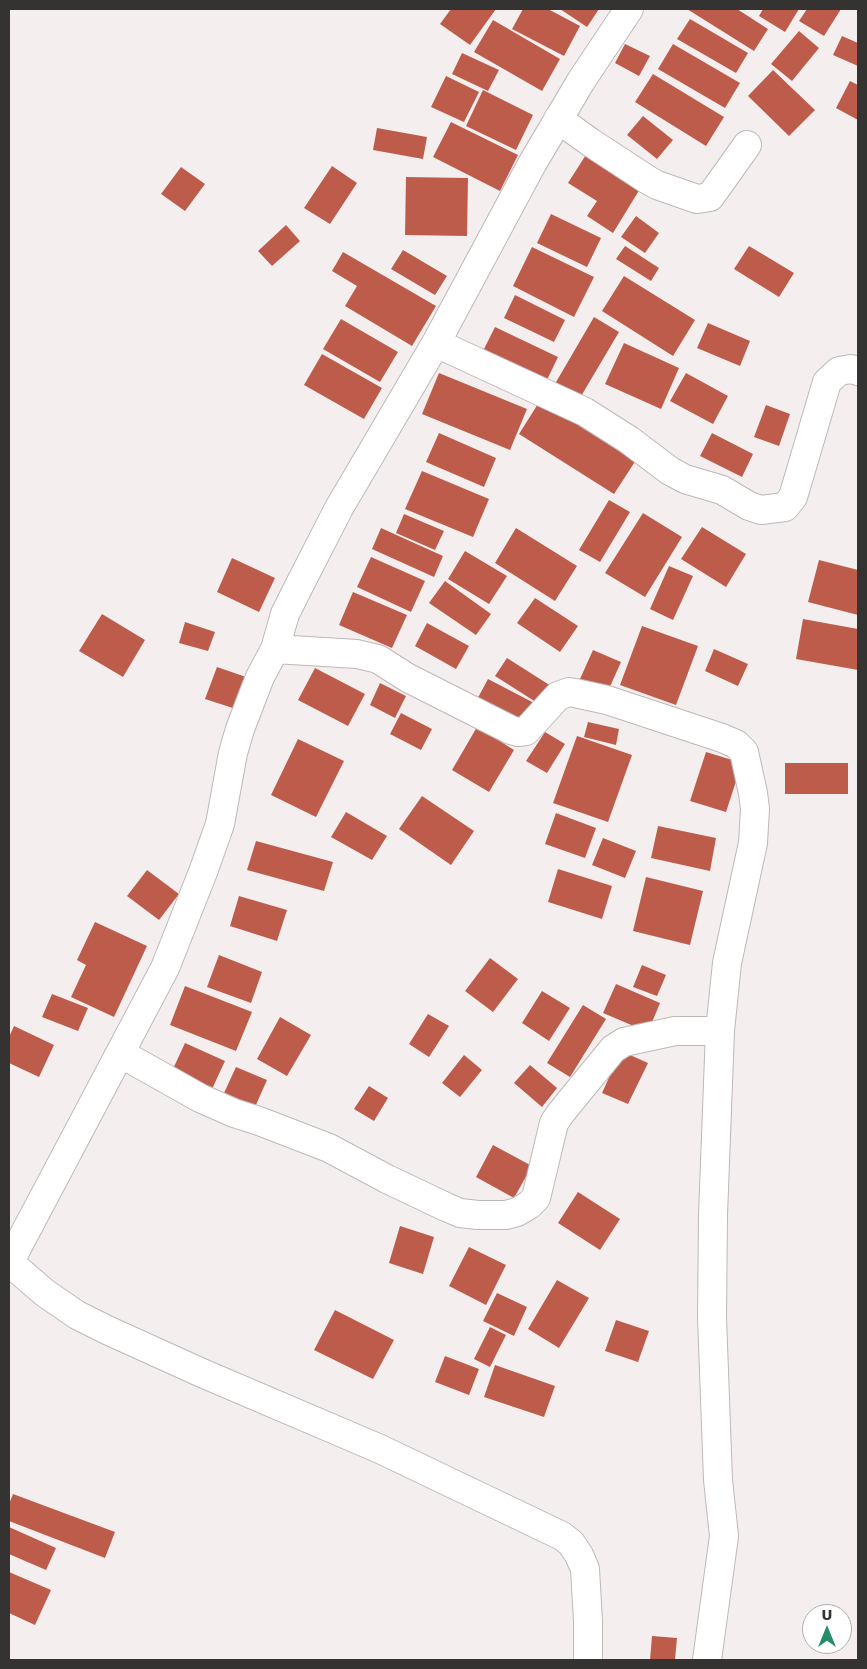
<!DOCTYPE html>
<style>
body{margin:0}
#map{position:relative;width:867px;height:1669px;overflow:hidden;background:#f4efee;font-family:"DejaVu Sans",sans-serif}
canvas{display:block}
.frame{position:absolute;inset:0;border:10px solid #353332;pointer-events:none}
.north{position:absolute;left:802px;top:1604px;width:50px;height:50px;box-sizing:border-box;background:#fff;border:1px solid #aeadad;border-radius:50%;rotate:0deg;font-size:14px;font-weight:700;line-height:20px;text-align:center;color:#353332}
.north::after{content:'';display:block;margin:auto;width:18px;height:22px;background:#268d69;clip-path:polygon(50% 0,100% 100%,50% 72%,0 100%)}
</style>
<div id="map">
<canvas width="867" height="1669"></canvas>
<div class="frame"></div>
<div class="north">U</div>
</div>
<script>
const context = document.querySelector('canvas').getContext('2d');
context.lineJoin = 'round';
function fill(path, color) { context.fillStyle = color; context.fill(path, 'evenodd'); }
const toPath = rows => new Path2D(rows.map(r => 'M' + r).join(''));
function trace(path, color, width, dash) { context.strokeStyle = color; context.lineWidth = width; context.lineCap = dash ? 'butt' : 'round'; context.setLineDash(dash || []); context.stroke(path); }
fill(toPath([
 [451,9,496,9,470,45,440,24],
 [523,9,548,9,580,26,564,56,512,29],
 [560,9,599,9,587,27],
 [687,9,737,9,768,29,754,51],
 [763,9,799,9,785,32,759,16],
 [807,9,841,9,824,36,799,21],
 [690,19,748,53,736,73,677,39],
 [493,20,560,59,542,91,474,52],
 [799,31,819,48,792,81,771,64],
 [842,36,858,43,858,66,833,55],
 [625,44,650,56,639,76,615,63],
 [673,44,740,83,725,108,658,69],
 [462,53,499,70,488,91,452,74],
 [773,70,815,110,789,136,748,96],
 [653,74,724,117,706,146,635,102],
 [446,76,479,92,464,122,431,107],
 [850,81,858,85,858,120,836,108],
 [483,90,533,115,516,150,466,126],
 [643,116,673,140,657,159,627,135],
 [451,122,518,155,500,191,433,157],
 [377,128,427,137,423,159,373,150],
 [589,150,643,184,613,233,587,216,597,201,568,183],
 [332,166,357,183,330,224,304,208],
 [181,167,205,184,185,211,161,194],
 [406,177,468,178,467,236,405,235],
 [551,214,601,238,587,267,537,243],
 [636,216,659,233,645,253,621,237],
 [286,225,300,241,272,266,258,251],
 [625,246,659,268,651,281,616,259],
 [749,246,794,273,779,297,734,269],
 [532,247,594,277,574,317,513,286],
 [403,250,447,276,435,295,391,269],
 [343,252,436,306,412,346,345,306,357,286,332,271],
 [624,276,695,320,673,356,602,311],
 [515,295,565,320,554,342,504,318],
 [594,317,619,332,577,403,552,389],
 [341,319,398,352,380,382,323,349],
 [708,323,750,341,740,366,697,348],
 [495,327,558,357,546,382,483,351],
 [624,343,679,368,661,409,605,384],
 [322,354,382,388,364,419,304,385],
 [439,373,527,409,510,450,422,414],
 [686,373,728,396,713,424,670,401],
 [543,396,638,457,614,494,519,434],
 [766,405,790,414,779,446,754,437],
 [439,433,496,458,484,487,426,462],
 [712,433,753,454,742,477,700,456],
 [422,471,489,499,473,537,405,509],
 [609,500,630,512,600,562,579,550],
 [643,513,682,537,645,597,605,573],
 [404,514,444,531,435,550,396,533],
 [702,527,746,554,726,587,681,559],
 [381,528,443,556,434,577,372,549],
 [516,528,577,566,555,601,495,563],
 [465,551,507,576,489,604,448,579],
 [371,557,425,581,411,612,357,587],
 [232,558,275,578,259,612,217,592],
 [819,560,858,570,858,615,808,602],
 [669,566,693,576,673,620,650,609],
 [445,581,491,614,476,635,429,603],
 [353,592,407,615,392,648,339,625],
 [535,598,578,626,560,652,517,623],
 [102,614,145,640,123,677,79,651],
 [803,619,858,629,858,670,796,659],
 [185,622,215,632,208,651,179,643],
 [427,623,469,646,456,669,415,646],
 [642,626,698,646,676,705,620,685],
 [714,649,748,664,738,686,705,671],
 [593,650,621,662,608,691,580,679],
 [507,658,551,686,539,704,495,676],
 [217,667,246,677,236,709,205,699],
 [315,668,365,694,348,726,298,700],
 [488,679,536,704,522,730,474,705],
 [380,683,406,696,395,718,370,705],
 [401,713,432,729,421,750,390,734],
 [588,722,619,729,616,745,584,737],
 [477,727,514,750,489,792,452,770],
 [545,732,565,744,547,773,526,761],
 [577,736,632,755,608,822,553,803],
 [298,739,344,761,316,817,271,795],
 [706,752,742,763,726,812,690,801],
 [785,763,848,763,848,794,785,794],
 [422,796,474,831,451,865,399,829],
 [346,812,387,836,372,860,331,837],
 [556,813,596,828,585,858,545,844],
 [658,826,716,838,710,871,651,858],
 [603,838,636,851,625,878,592,865],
 [256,841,333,862,324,891,247,870],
 [558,869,612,886,602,919,548,902],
 [147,870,179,894,159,920,127,896],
 [646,877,703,891,690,945,633,931],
 [239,896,287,910,277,941,230,926],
 [95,922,147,946,114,1017,71,997,86,965,77,960],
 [219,955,262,972,251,1003,207,987],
 [490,958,518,979,493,1012,465,991],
 [642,965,666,975,657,996,633,987],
 [616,984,660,1003,648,1032,603,1013],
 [185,986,252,1012,236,1051,170,1025],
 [542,991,570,1008,549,1041,522,1023],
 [52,994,88,1008,78,1031,42,1017],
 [583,1005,606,1019,570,1077,547,1063],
 [428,1014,449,1026,429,1057,409,1044],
 [280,1017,311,1035,287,1076,257,1059],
 [14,1026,54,1045,39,1077,9,1063,9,1037],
 [185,1043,225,1061,212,1089,172,1071],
 [621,1051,648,1063,628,1104,602,1093],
 [464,1055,482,1070,460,1097,442,1083],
 [530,1065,557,1088,542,1107,514,1083],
 [236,1067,267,1080,255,1107,224,1093],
 [369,1086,388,1098,374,1121,354,1109],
 [493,1145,532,1166,514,1198,476,1177],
 [578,1192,620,1219,600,1250,558,1223],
 [400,1226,434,1237,423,1274,389,1263],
 [469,1247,506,1265,486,1305,449,1286],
 [557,1280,589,1298,559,1348,528,1329],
 [497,1293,527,1307,514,1336,483,1321],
 [335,1310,394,1340,373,1379,314,1350],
 [616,1320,649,1331,638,1362,605,1351],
 [490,1327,506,1335,490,1367,474,1359],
 [445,1356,479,1369,469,1395,435,1382],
 [495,1365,555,1386,544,1417,484,1397],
 [13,1494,115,1532,105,1558,9,1521,9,1504],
 [9,1527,56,1548,46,1570,9,1554],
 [9,1572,51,1590,35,1625,9,1613],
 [652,1636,677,1638,675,1660,650,1660]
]), '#be5c4b');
const street = toPath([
 [558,119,590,142,648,180,657,185,697,199,710,197,747,145],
 [436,343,585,412,629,440,670,471,685,479,722,490,749,506,761,510,785,507,793,497,827,382,839,371,851,369,858,371],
 [275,649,357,654,378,659,408,678,511,730,518,732,526,731,558,696,569,692,575,693,607,700,722,738,736,744,744,752,753,793,755,809,753,843,727,963,720,1031,713,1215,712,1317,718,1480,724,1536,707,1660],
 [120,1053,200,1098,234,1113,259,1121,329,1148,387,1179,446,1207,460,1213,478,1215,506,1215,517,1212,529,1205,536,1198,554,1123,560,1114,613,1049,624,1042,675,1031,720,1031],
 [9,1262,45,1293,77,1315,107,1330,202,1373,380,1449,562,1536,571,1543,579,1555,585,1569,588,1621,588,1660],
 [9,1263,165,968,203,872,220,824,233,753,240,729,260,677,275,649,285,614,299,586,339,508,436,343,532,164,581,81,629,9]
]);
trace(street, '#beb8b7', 30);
trace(street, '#fff', 28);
</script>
